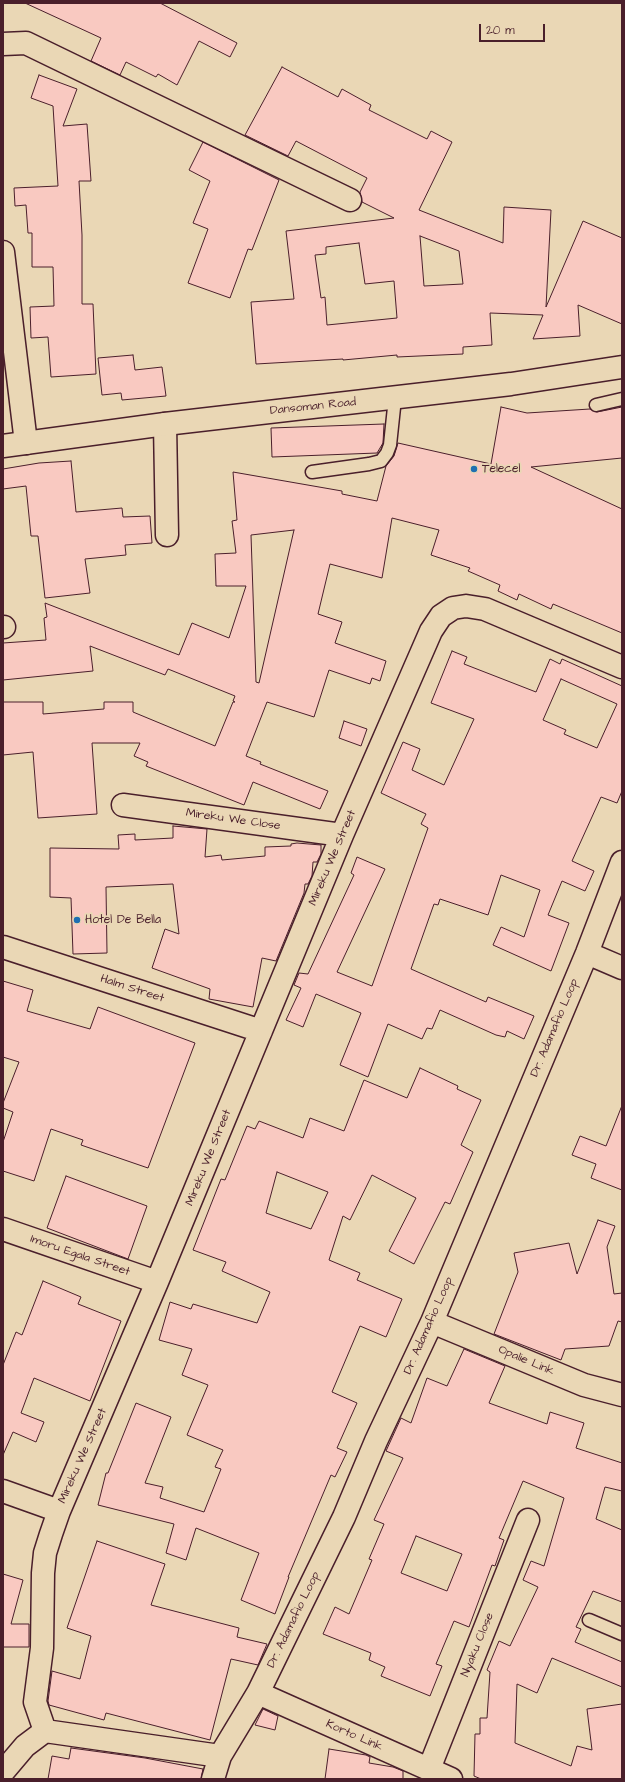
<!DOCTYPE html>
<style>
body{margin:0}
#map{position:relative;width:625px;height:1782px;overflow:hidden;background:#ead7b5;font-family:"Architects Daughter",sans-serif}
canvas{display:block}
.frame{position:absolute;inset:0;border:4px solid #4a1f2b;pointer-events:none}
.scale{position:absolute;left:479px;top:24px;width:66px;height:18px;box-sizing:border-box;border:2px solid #4a1f2b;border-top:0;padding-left:5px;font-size:12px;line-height:14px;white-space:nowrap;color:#4a1f2b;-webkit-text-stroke:3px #ead7b5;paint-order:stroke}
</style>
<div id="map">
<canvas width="625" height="1782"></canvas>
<div class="frame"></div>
<div class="scale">20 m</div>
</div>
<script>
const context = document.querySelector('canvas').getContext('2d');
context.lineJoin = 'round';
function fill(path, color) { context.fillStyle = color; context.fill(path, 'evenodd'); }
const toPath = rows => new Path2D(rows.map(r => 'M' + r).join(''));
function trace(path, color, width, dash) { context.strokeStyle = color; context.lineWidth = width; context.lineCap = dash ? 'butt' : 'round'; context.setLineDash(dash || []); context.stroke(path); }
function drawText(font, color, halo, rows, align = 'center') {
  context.font = font + ' "Architects Daughter",sans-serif'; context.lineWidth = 3.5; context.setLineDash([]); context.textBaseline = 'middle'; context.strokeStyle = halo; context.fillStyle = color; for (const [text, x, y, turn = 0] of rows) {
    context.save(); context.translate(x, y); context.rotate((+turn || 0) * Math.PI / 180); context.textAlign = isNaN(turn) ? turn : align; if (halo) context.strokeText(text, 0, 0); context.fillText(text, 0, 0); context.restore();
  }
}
const building = toPath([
 [25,3,160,3,237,43,230,57,199,41,177,85,158,74,156,77,126,62,120,75,91,61,101,38,25,3],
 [282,67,338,97,342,89,371,105,369,110,427,139,431,131,452,142,419,210,503,243,504,207,551,210,546,307,583,221,622,238,622,324,578,305,580,336,533,339,543,315,490,313,492,345,463,347,463,354,397,357,397,355,343,360,343,359,256,364,251,302,294,299,286,231,394,218,362,202,360,192,367,178,296,141,288,156,245,135,282,67],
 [420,236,459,251,463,284,424,286,420,236],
 [359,243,365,284,394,281,397,318,327,325,325,297,321,298,315,255,326,254,326,247,359,243],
 [39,75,77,89,63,126,87,124,91,181,79,181,82,235,82,304,93,304,96,374,51,377,48,337,31,338,30,307,54,306,53,267,32,267,32,233,28,233,26,205,15,206,14,188,58,186,53,106,31,98,39,75],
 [203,142,279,180,252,250,248,249,230,298,188,283,208,229,193,223,210,181,189,170,203,142],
 [133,355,135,370,162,367,166,396,122,400,121,393,102,395,98,358,133,355],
 [501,407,527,413,590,409,597,412,622,407,622,458,531,467,622,509,622,633,553,604,551,609,519,594,517,600,498,591,500,585,468,571,470,568,431,555,439,530,392,518,382,578,330,564,318,614,342,622,335,643,386,661,380,681,372,678,370,684,329,670,314,717,267,702,246,756,261,762,260,764,328,791,320,809,253,782,244,805,146,766,148,762,134,756,140,743,92,743,97,814,38,818,33,752,3,755,3,702,43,702,43,714,104,709,104,702,133,702,133,712,215,746,233,702,235,702,233,701,235,696,168,669,165,675,90,646,93,671,3,680,3,643,46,640,44,618,47,617,45,603,179,655,192,623,229,638,246,586,216,586,215,554,236,553,232,521,237,520,233,472,342,491,342,494,377,501,386,466,394,456,398,443,491,464,501,407],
 [294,530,259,683,256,682,251,535,294,530],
 [384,424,383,443,377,453,272,457,271,428,384,424],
 [71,461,76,512,122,508,123,517,150,516,152,543,125,545,126,555,85,559,90,593,45,598,38,536,31,536,26,486,3,489,3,469,39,463,71,461],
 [452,651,467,657,464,664,536,692,550,659,560,664,562,659,622,686,622,791,617,803,601,797,572,861,594,871,585,891,562,881,548,915,569,923,551,971,493,945,501,927,524,937,540,890,501,875,488,915,440,899,438,905,434,904,411,969,486,1002,488,997,534,1016,524,1039,507,1031,505,1037,496,1035,440,1010,432,1029,427,1028,422,1039,388,1024,368,1077,340,1065,361,1013,316,994,303,1027,286,1020,301,988,294,985,299,973,308,974,354,875,351,873,357,857,385,869,337,972,372,986,428,828,421,824,426,814,381,793,403,742,420,749,412,770,444,785,474,719,431,703,452,651],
 [561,679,617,704,597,748,564,734,566,730,543,720,561,679],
 [344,721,367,729,361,746,339,738,344,721],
 [173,826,207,829,205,857,221,855,222,860,265,856,265,847,291,846,291,844,297,843,321,845,321,854,317,862,313,862,312,876,308,884,305,884,304,893,276,961,262,958,253,1007,209,999,210,989,152,968,165,929,179,934,173,884,106,887,107,953,73,954,71,898,50,897,50,848,119,849,118,835,135,834,135,840,173,838,173,826],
 [3,981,33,990,27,1011,90,1029,98,1007,195,1043,148,1168,81,1145,83,1140,51,1129,34,1181,3,1171,3,1142,13,1112,3,1108,3,1103,19,1062,3,1057,3,981],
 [420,1068,458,1086,457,1089,481,1100,461,1145,473,1152,450,1204,445,1202,414,1264,389,1251,416,1198,372,1175,350,1220,343,1216,329,1260,360,1273,357,1280,402,1299,386,1337,360,1326,332,1392,357,1403,337,1448,347,1452,335,1477,331,1475,288,1577,289,1577,275,1614,241,1600,259,1553,196,1528,186,1560,166,1553,174,1524,98,1505,106,1473,108,1473,136,1403,171,1417,145,1483,163,1487,160,1498,204,1512,221,1469,215,1467,223,1450,187,1435,208,1385,182,1375,192,1349,159,1340,170,1302,191,1309,193,1304,257,1323,270,1292,222,1271,226,1262,193,1250,221,1179,225,1180,247,1126,255,1129,259,1121,303,1138,310,1118,344,1131,364,1080,407,1098,420,1068],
 [277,1172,328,1192,311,1229,266,1213,277,1172],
 [621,1108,622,1108,622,1190,591,1178,596,1164,572,1155,580,1136,606,1146,621,1108],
 [66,1176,147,1206,128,1259,47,1228,66,1176],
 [598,1220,615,1226,607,1247,614,1294,622,1293,622,1322,618,1321,609,1346,565,1349,561,1360,494,1334,518,1272,514,1253,569,1243,577,1274,598,1220],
 [43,1281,81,1297,78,1304,121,1321,90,1401,34,1378,21,1413,44,1422,36,1442,13,1432,3,1455,3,1365,16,1332,22,1335,43,1281],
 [464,1349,505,1366,489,1403,547,1424,550,1412,584,1423,576,1448,622,1463,622,1491,605,1487,596,1519,622,1530,622,1602,593,1591,576,1627,581,1629,575,1642,622,1662,622,1687,552,1658,537,1693,517,1684,515,1743,571,1766,577,1746,592,1750,587,1709,622,1704,622,1779,481,1779,474,1776,475,1734,480,1734,480,1718,487,1718,490,1672,487,1670,499,1641,510,1646,538,1587,523,1580,531,1561,544,1566,564,1498,523,1481,499,1538,504,1540,495,1566,492,1565,469,1627,454,1621,436,1664,442,1666,430,1696,381,1676,385,1667,369,1660,371,1653,323,1634,335,1607,349,1614,372,1560,369,1559,384,1524,374,1520,403,1458,386,1451,401,1418,411,1423,427,1378,447,1386,464,1349],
 [416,1536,462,1554,447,1591,401,1573,416,1536],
 [97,1541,165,1564,151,1605,239,1628,237,1637,267,1644,258,1665,231,1659,210,1740,106,1713,104,1720,49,1705,48,1701,52,1671,80,1679,91,1636,67,1628,97,1541],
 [3,1574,23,1580,11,1624,29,1624,29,1647,3,1647,3,1574],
 [263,1709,278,1716,275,1730,255,1725,263,1709],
 [71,1748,145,1758,203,1769,201,1779,48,1779,52,1756,69,1759,71,1748],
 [329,1749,366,1755,370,1757,369,1763,393,1767,403,1771,403,1779,325,1779,329,1749]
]);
fill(building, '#f9c9c1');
trace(building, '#4a1f2b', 1);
const service = toPath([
 [596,405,622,399],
 [312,472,369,464,381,461,387,453,390,445,395,398],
 [589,1620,622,1634]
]);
const minor = toPath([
 [3,44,26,43,350,200],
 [3,252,26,443],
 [165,424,167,535],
 [3,627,4,627],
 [123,805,342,835],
 [3,947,261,1031],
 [587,953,622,968],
 [3,1229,157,1282],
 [432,1322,584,1385,622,1395],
 [3,1491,59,1511],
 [258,1693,451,1779],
 [45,1731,35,1702,42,1648,43,1573,45,1553,51,1534,59,1511,157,1282,342,835,431,631,441,616,453,608,466,606,485,609,622,667],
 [45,1731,220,1756],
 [429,1769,528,1520],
 [3,1772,25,1746,45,1731],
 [213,1779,220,1756,258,1693,344,1517,376,1441,432,1322,587,953,622,862]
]);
const secondary = toPath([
 [3,446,165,424,511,384,622,367]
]);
trace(service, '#4a1f2b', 15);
trace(minor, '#4a1f2b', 25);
trace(secondary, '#4a1f2b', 25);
trace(service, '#ead7b5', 12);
trace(minor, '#ead7b5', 22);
trace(secondary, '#ead7b5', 22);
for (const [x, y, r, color] of [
 [474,469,4,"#1f6fb2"],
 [77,920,4,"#1f6fb2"]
]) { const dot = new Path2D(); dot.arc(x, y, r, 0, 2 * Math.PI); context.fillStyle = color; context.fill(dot); trace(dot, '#ead7b5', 1.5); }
drawText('12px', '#4a1f2b', '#ead7b5', [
 ["Dansoman Road",313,407,-6],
 ["Mireku We Close",233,820,8],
 ["Mireku We Street",333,858,-67],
 ["Halm Street",132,989,18],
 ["Dr. Adamafio Loop",555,1028,-67],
 ["Mireku We Street",209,1158,-68],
 ["Imoru Egala Street",80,1256,19],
 ["Dr. Adamafio Loop",429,1326,-66],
 ["Opalie Link",526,1361,23],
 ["Mireku We Street",83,1456,-66],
 ["Dr. Adamafio Loop",294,1620,-64],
 ["Nyaku Close",478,1645,-68],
 ["Korto Link",354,1736,24]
]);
drawText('12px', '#4a1f2b', '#ead7b5', [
 ["Telecel",482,469],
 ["Hotel De Bella",85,920]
], 'left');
</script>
